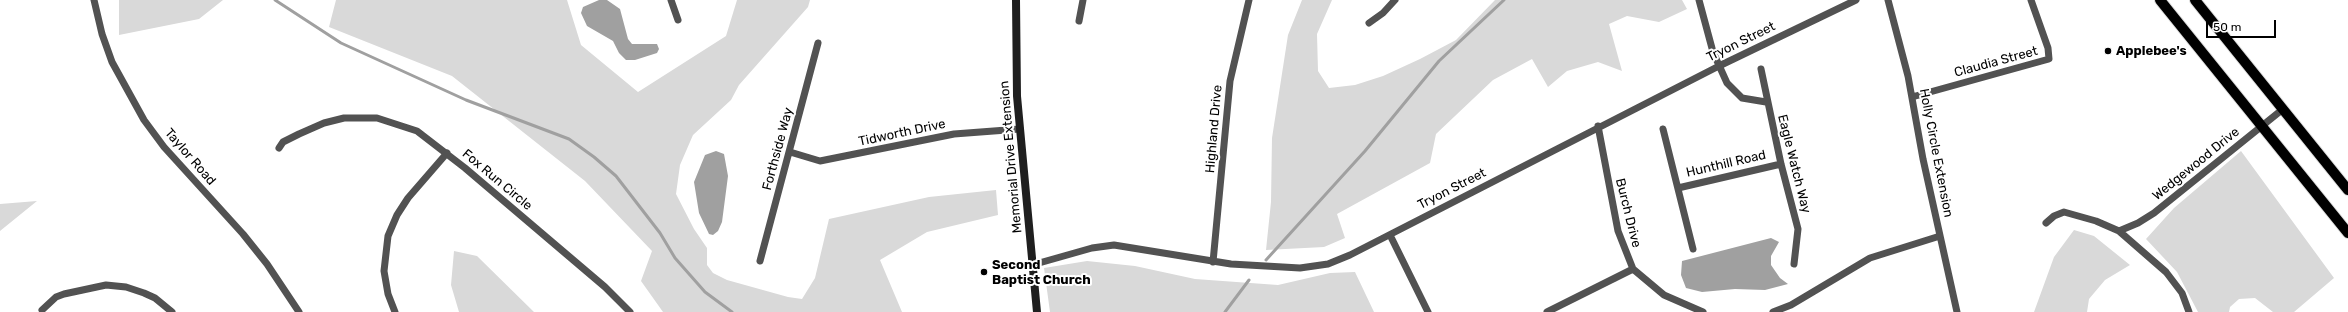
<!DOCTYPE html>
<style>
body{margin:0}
#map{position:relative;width:2348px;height:312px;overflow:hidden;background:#fff;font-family:Rubik,sans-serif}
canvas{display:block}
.scale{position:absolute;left:2206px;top:20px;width:70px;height:18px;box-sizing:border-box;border:2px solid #000;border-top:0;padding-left:5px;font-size:12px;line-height:14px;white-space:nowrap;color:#000;-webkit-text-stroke:3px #fff;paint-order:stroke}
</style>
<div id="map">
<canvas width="2348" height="312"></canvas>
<div class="scale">50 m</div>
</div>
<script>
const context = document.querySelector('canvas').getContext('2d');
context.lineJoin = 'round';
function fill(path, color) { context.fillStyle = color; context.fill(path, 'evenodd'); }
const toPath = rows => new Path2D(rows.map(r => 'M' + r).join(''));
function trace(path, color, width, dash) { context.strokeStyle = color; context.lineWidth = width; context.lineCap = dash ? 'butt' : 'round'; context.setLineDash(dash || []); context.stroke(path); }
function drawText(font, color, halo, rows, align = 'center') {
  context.font = font + ' Rubik,sans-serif'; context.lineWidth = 4; context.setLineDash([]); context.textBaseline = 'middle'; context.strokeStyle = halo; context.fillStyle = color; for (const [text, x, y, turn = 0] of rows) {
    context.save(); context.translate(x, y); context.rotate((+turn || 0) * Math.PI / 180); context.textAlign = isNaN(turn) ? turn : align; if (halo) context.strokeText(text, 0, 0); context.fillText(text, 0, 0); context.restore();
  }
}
fill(toPath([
 [119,0,223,0,199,19,119,35],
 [336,0,567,0,581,45,638,92,726,36,737,0,810,0,808,7,739,85,731,100,693,135,680,165,676,194,694,229,707,248,707,265,713,273,727,280,788,297,802,299,815,278,829,219,929,197,996,190,998,215,927,232,880,260,902,312,663,312,641,281,652,251,585,181,452,76,329,27],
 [1302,0,1332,0,1317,34,1318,71,1329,88,1355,85,1383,76,1420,59,1456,40,1495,0,1682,0,1687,9,1659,22,1627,16,1609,24,1622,71,1598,62,1567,71,1548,87,1532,59,1493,80,1436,134,1430,163,1337,214,1345,238,1324,247,1266,250,1271,202,1272,138,1288,35],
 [2241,151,2334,278,2294,312,2273,312,2255,298,2239,299,2230,307,2229,312,2198,312,2177,272,2146,239,2174,208],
 [37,201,0,231,0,204],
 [2074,230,2094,236,2130,265,2105,280,2089,299,2087,312,2034,312,2054,257],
 [454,251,477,256,534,312,459,312,451,285],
 [1087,261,1135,266,1195,279,1278,285,1330,273,1355,272,1374,312,1050,312,1044,268]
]), '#d9d9d9');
fill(toPath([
 [599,0,607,0,620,9,628,39,632,44,657,44,659,49,657,53,635,60,626,60,619,53,613,41,587,26,581,13,583,7],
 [716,151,724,154,728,176,722,222,718,231,713,235,709,234,699,213,694,182,705,155],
 [1771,238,1779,242,1771,256,1771,265,1780,278,1788,284,1765,290,1735,289,1702,292,1686,288,1681,275,1682,261]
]), '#a0a0a0');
trace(toPath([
 [275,0,341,43,466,100,569,139,594,157,616,176,660,233,675,258,705,292,732,312],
 [1266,260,1365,151,1439,61,1504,0],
 [1225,312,1249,280]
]), '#a0a0a0', 3);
const primary = toPath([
 [2160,0,2348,233],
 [2195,0,2348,190]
]);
trace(primary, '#dbdbdb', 12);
trace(toPath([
 [94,0,102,34,112,62,144,120,164,147,243,234,267,264,299,312],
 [671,0,678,20],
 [1699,0,1713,52,1727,83,1742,98,1766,102],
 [1888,0,1908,76,1923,159,1957,312],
 [1079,21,1083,0],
 [1369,23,1383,13,1395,0],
 [1761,69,1781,164,1798,229,1794,264],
 [1912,97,2049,59,2048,48,2031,0],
 [1598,126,1618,231,1633,269,1664,295,1703,312],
 [1663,129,1693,249],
 [279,148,283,142,299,134,324,123,344,118,377,118,417,131,465,168,605,287,630,312],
 [790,152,820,161,954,134,1020,129],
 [1678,188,1781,164],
 [2046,223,2054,216,2064,212,2096,221,2119,231,2166,272,2182,293,2189,312],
 [2119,231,2138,223,2154,213,2283,109],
 [1390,235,1428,312],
 [760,261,818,43],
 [1213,262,1230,81,1249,0],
 [1032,265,1092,248,1114,245,1231,264,1300,268,1328,264,1350,255,1719,66,1856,0],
 [42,310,56,297,64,294,106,285,126,287,144,293,155,298,172,312],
 [395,312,388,294,384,271,388,236,397,215,408,198,447,153],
 [1547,312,1633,269],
 [1773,312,1791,305,1870,258,1940,236]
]), '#525252', 7);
trace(toPath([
 [1016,0,1017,96,1037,312]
]), '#1f1f1f', 8);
trace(primary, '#000', 10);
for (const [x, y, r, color] of [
 [2108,51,4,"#000"],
 [984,272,4,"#000"]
]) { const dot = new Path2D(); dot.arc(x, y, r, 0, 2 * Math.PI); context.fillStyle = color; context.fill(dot); trace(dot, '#fff', 1.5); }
drawText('13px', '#000', '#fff', [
 ["Tryon Street",1741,42,-26],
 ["Claudia Street",1996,62,-15],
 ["Highland Drive",1214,129,-85],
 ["Tidworth Drive",902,133,-12],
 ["Forthside Way",778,149,-75],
 ["Holly Circle Extension",1936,153,79],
 ["Taylor Road",190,157,49],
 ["Memorial Drive Extension",1011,157,-95],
 ["Hunthill Road",1726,164,-13],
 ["Eagle Watch Way",1794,164,76],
 ["Wedgewood Drive",2196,164,-39],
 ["Fox Run Circle",497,180,40],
 ["Tryon Street",1452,189,-27],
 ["Burch Drive",1628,213,76]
]);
drawText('bold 13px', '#000', '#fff', [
 ["Applebee's",2116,51],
 ["Second",992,265],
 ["Baptist Church",992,280]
], 'left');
</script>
